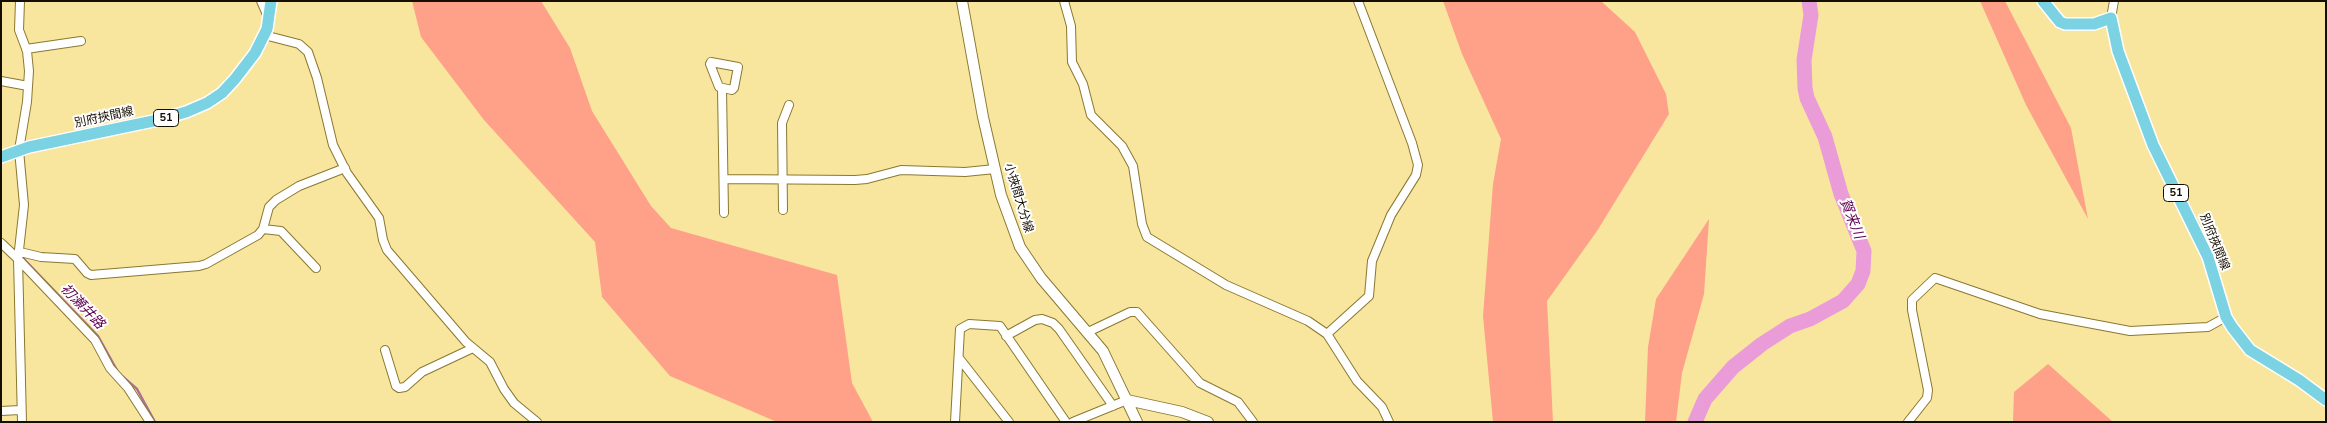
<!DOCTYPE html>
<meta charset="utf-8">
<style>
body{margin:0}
#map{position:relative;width:2327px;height:423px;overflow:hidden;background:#f9e69e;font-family:"Nunito Sans",sans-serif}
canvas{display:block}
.frame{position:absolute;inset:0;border:2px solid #160f00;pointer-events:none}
</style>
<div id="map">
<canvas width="2327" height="423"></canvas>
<div class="frame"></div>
</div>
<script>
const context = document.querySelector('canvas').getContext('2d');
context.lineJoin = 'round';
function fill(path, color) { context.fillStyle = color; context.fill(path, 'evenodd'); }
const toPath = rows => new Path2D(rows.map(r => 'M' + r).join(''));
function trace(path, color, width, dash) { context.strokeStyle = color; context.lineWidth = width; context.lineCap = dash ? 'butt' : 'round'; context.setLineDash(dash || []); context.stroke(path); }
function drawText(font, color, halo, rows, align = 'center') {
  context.font = font + ' "Nunito Sans","Noto Sans JP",sans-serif'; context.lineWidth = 4; context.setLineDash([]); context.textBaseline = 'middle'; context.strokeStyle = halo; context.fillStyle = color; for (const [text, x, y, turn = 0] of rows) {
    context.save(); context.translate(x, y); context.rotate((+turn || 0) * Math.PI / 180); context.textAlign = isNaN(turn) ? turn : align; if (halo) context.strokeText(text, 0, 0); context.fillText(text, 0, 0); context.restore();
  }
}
fill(toPath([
 [412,1,541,1,570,48,592,111,651,206,671,228,837,275,852,383,873,422,777,422,670,376,602,297,595,242,484,120,421,37],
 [1443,1,1601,1,1635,32,1666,94,1669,114,1597,231,1547,301,1553,422,1493,422,1483,316,1493,184,1501,139,1462,54],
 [1980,1,2005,1,2071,128,2088,219,2026,105],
 [1709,219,1704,294,1682,373,1676,422,1645,422,1648,347,1656,299],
 [2048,364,2113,422,2013,422,2014,392]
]), '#fea188');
trace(toPath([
 [21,256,98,336,118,372],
 [122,376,137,389,155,422]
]), '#aa7297', 2.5);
trace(toPath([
 [1695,422,1705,399,1733,367,1762,344,1790,326,1810,319,1843,301,1858,284,1863,271,1864,251,1841,194,1825,137,1807,98,1805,88,1804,60,1811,15,1809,1]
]), '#ea9cd8', 15);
const street = toPath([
 [20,1,19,30,27,51,29,71,27,102,19,150,24,205,18,259,95,340,110,368,128,388,150,422],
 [261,1,268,17],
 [1064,1,1071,26,1072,62,1083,84,1091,115,1122,146,1133,166,1142,224,1147,237,1226,285,1308,321,1327,334,1357,381,1382,407,1389,422],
 [2111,18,2114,1],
 [264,35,299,44,308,52,317,78,333,145,347,173,379,218,383,240,387,250,466,342,490,362,504,389,514,403,537,422],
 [26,49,81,41],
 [711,62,738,67,734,88,732,90,719,87,710,64,711,62],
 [1,81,28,86],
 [722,89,724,213],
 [724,179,855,180,867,179,901,170,965,172,995,169],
 [783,210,782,123,789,105],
 [263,229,281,231,316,268],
 [1,243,18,259,22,422],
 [20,252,41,257,75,259,87,273,91,275,199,266,206,264,258,235,263,229,269,207,276,200,299,186,345,168],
 [1088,332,1130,312,1137,312,1200,383,1238,402,1253,422],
 [1327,334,1369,296,1372,261,1391,215,1416,175,1418,165,1412,143,1358,1],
 [1006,336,1035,320,1042,319,1053,323,1059,329,1113,406],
 [385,350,396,386,399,388,405,387,422,372,473,348],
 [959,358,1009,422],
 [1,411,20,410],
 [955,422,960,329,969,324,1000,326,1066,422],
 [1073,422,1127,400],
 [1908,422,1927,398,1928,390,1912,310,1912,300,1935,278,2040,314,2130,331,2208,327,2226,317]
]);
const secondary = toPath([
 [962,1,983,117,1001,195,1020,247,1041,278,1103,351,1137,422],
 [1127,400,1182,412,1208,422]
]);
const primary = toPath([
 [2043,1,2060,22,2065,24,2094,24,2111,18,2118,51,2153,145,2208,257,2226,317,2232,327,2250,350,2299,380,2326,400],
 [1,157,29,147,158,120,186,112,207,103,222,93,235,79,255,53,267,29,271,1]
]);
trace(street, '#8a7831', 10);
trace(secondary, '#8a7831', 12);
trace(primary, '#fff', 14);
trace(street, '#fff', 8);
trace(secondary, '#fff', 10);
trace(primary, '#7ad2e3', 11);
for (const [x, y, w] of [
 [166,118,25],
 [2176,193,25]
]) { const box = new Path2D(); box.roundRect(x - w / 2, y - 8.5, w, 17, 4); context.fillStyle = '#fff'; context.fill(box); trace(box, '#160f00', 1); }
drawText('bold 11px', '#160f00', null, [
 ["51",166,118],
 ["51",2176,193]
]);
drawText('12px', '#160f00', '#fff', [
 ["別府挾間線",104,118,-12],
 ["小挾間大分線",1018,198,73],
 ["別府挾間線",2214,242,68]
]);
drawText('italic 14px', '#600053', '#fff', [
 ["賀来川",1851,219,68],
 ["初瀬井路",82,307,46]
]);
</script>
